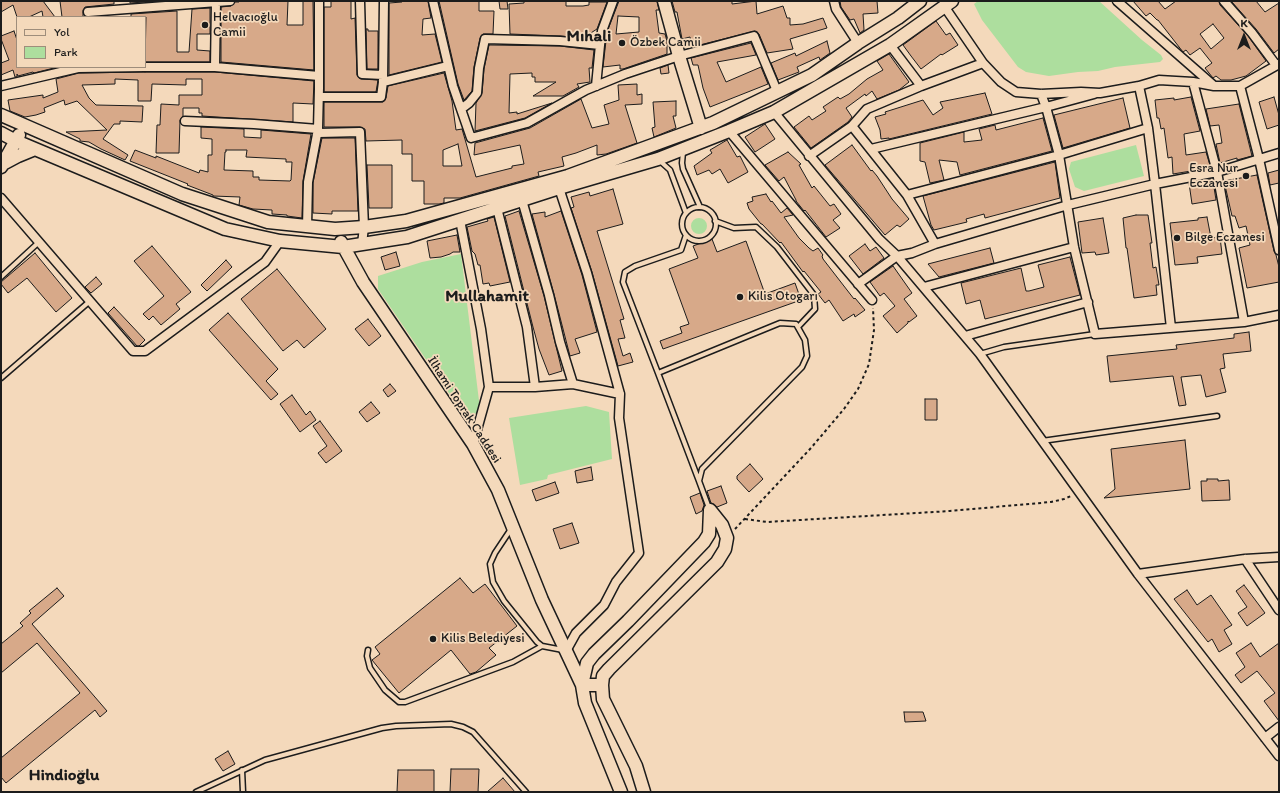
<!DOCTYPE html>
<meta charset="utf-8">
<style>
body{margin:0}
#map{position:relative;width:1280px;height:793px;overflow:hidden;background:#f4d9bb;font-family:Itim,sans-serif}
canvas{display:block}
.frame{position:absolute;inset:0;border:2px solid #1c1c1c;pointer-events:none}
.legend{position:absolute;left:16px;top:16px;width:130px;height:52px;box-sizing:border-box;background:#f4d9bb;border:1px solid #9e8d7b;margin:0;padding:5px 7px;list-style:none;font-size:12px;color:#1c1c1c}
.legend li{display:flex;align-items:center;gap:8px;height:20px}
.legend b{width:20px;border:1px solid #9e8d7b}
.north{position:absolute;left:1224px;top:16px;width:40px;height:40px;-webkit-text-stroke:3px #f4d9bb;paint-order:stroke;rotate:0deg;font-size:11px;font-weight:700;line-height:16px;text-align:center;color:#1c1c1c}
.north::after{content:'';display:block;margin:auto;width:14px;height:18px;background:#1c1c1c;clip-path:polygon(50% 0,100% 100%,50% 72%,0 100%)}
</style>
<div id="map">
<canvas width="1280" height="793"></canvas>
<div class="frame"></div>
<ul class="legend">
<li><b style="height:5px;background:#f4d9bb"></b>Yol</li>
<li><b style="height:11px;background:#adde9e"></b>Park</li>
</ul>
<div class="north">K</div>
</div>
<script>
const context = document.querySelector('canvas').getContext('2d');
context.lineJoin = 'round';
function fill(path, color) { context.fillStyle = color; context.fill(path, 'evenodd'); }
const toPath = rows => new Path2D(rows.map(r => 'M' + r).join(''));
function trace(path, color, width, dash) { context.strokeStyle = color; context.lineWidth = width; context.lineCap = dash ? 'butt' : 'round'; context.setLineDash(dash || []); context.stroke(path); }
function drawText(font, color, halo, rows, align = 'center') {
  context.font = font + ' Itim,sans-serif'; context.lineWidth = 3.5; context.setLineDash([]); context.textBaseline = 'middle'; context.strokeStyle = halo; context.fillStyle = color; for (const [text, x, y, turn = 0] of rows) {
    context.save(); context.translate(x, y); context.rotate((+turn || 0) * Math.PI / 180); context.textAlign = isNaN(turn) ? turn : align; if (halo) context.strokeText(text, 0, 0); context.fillText(text, 0, 0); context.restore();
  }
}
fill(toPath([
 [978,1,1099,1,1142,40,1161,55,1163,59,1160,62,1115,67,1098,71,1078,72,1049,76,1026,72,1018,67,982,20,974,4],
 [1136,145,1144,176,1084,191,1075,187,1069,169,1071,162],
 '691 226a8 8 0 1 1 16 0a8 8 0 1 1-16 0Z',
 [461,254,480,409,468,421,378,289,378,276,422,262],
 [586,406,609,412,612,459,548,475,547,479,520,485,509,418]
]), '#adde9e');
const building = toPath([
 [1,1,43,1,55,17,43,17,42,11,29,17,17,17,13,5,1,12,1,1],
 [60,1,114,1,114,4,85,7,83,10,83,17,62,17,60,1],
 [130,1,159,1,130,3,130,1],
 [239,1,288,1,287,25,303,25,303,1,313,1,314,70,221,62,221,7,231,6,235,2,239,2,239,1],
 [331,1,351,1,351,19,355,18,357,75,359,78,361,79,378,80,376,92,324,92,324,7,331,7,331,1],
 [402,1,428,1,431,18,423,19,422,35,435,34,442,62,389,75,389,3,402,2,402,1],
 [439,1,479,1,479,11,494,11,493,34,483,34,480,38,474,67,472,91,464,100,458,84,439,1],
 [499,1,507,1,508,9,500,9,499,1],
 [524,1,566,1,566,6,583,6,589,5,589,2,607,2,597,29,583,38,560,36,510,34,509,4,524,3,524,1],
 [619,1,657,1,659,10,656,10,659,33,665,34,667,41,667,54,623,69,620,69,620,65,603,67,607,32,619,1],
 [618,16,639,17,639,32,616,34,618,16],
 [672,1,732,1,732,4,756,1,757,14,783,6,787,18,790,18,790,25,803,24,823,18,827,28,790,39,793,49,767,53,759,34,755,31,692,47,690,37,682,39,677,12,675,12,672,1],
 [840,1,877,1,878,13,863,14,864,30,860,33,854,19,850,20,841,7,840,1],
 [1133,1,1158,1,1165,9,1176,1,1219,1,1220,5,1248,36,1266,61,1246,76,1231,80,1221,80,1216,76,1213,78,1205,68,1212,63,1200,48,1190,55,1186,50,1183,52,1158,20,1157,20,1150,13,1146,16,1133,1],
 [1213,24,1224,38,1211,49,1200,34,1213,24],
 [1231,1,1256,1,1265,12,1279,3,1279,49,1274,53,1256,29,1231,1],
 [210,8,210,34,197,34,197,50,210,51,210,62,145,62,146,17,131,17,131,14,177,11,177,52,189,52,192,9,210,8],
 [936,21,946,35,950,33,958,45,942,55,941,54,921,69,911,56,903,45,936,21],
 [366,29,368,29,368,31,378,31,378,69,367,69,366,29],
 [14,31,17,40,17,67,58,67,34,73,33,72,18,76,17,74,17,77,15,77,13,70,1,75,1,63,9,60,1,39,1,36,14,31],
 [827,41,830,53,820,60,819,57,797,67,799,72,778,80,771,63,795,53,796,56,827,41],
 [751,43,756,55,717,62,726,82,761,67,768,84,710,107,703,88,698,65,693,65,691,58,751,43],
 [489,45,560,46,594,50,592,68,589,68,590,82,577,84,579,87,563,96,533,96,556,82,535,82,535,77,532,77,532,73,510,74,509,113,517,112,517,114,552,103,525,118,475,131,476,103,482,93,484,69,489,45],
 [889,54,909,82,899,90,877,99,872,91,866,96,865,94,846,108,852,117,848,122,811,148,794,127,809,116,812,120,826,111,823,107,838,97,840,99,849,94,867,79,883,70,877,61,889,54],
 [668,65,669,73,661,74,660,68,668,65],
 [145,72,215,72,314,81,313,104,293,103,293,122,202,116,202,113,199,113,199,108,183,108,183,116,180,120,179,153,156,153,157,125,160,125,161,104,179,105,179,95,202,95,202,79,186,79,186,85,152,84,151,101,138,101,138,80,115,79,115,84,82,85,89,98,96,105,143,106,142,122,120,121,120,124,114,124,103,139,128,155,125,160,101,149,89,142,80,141,80,139,66,132,107,130,77,101,65,105,64,100,44,108,45,112,36,115,25,117,10,111,8,100,43,95,43,98,58,92,56,79,79,73,145,72],
 [444,73,452,101,456,130,462,129,476,177,512,168,512,166,524,164,520,145,474,155,475,143,530,128,581,99,592,128,609,124,604,105,619,100,618,85,637,84,637,95,642,94,642,104,625,105,637,143,606,154,597,155,597,145,576,153,562,157,564,166,538,172,539,176,460,198,444,198,444,203,439,204,424,204,424,181,412,181,412,154,402,154,402,140,366,141,365,129,360,127,324,127,324,102,383,102,386,98,388,86,444,73],
 [458,144,462,166,443,166,443,150,458,144],
 [985,93,992,114,889,139,889,138,881,139,880,130,875,117,886,114,885,112,923,100,933,115,943,108,940,102,985,93],
 [1191,97,1200,131,1184,134,1186,155,1206,152,1210,165,1209,168,1173,174,1172,157,1168,158,1164,128,1161,129,1159,118,1157,118,1155,100,1174,98,1174,100,1191,97],
 [1274,97,1279,115,1279,125,1267,129,1259,102,1274,97],
 [1123,98,1130,128,1063,148,1054,115,1123,98],
 [676,101,676,116,673,116,676,128,654,137,652,128,655,127,653,102,676,101],
 [1239,104,1252,156,1237,160,1237,158,1220,163,1216,144,1222,143,1219,125,1210,126,1206,109,1239,104],
 [1043,118,1052,151,960,175,957,162,939,160,944,180,930,183,925,162,920,161,920,143,964,132,964,142,982,140,979,129,995,125,996,130,1043,118],
 [765,124,775,139,755,152,745,137,765,124],
 [201,127,244,129,244,137,261,138,261,130,311,134,303,181,302,218,287,216,287,215,272,214,272,210,253,209,239,205,240,197,213,196,213,195,187,185,188,184,130,161,135,150,156,158,156,156,199,173,200,170,208,172,208,155,212,155,212,139,201,138,201,127],
 [226,150,247,150,246,157,286,159,286,162,292,162,291,180,290,181,259,180,259,177,253,177,253,171,224,170,225,152,226,152,226,150],
 [322,138,355,138,358,211,332,211,332,214,313,213,313,183,322,138],
 [727,140,737,157,740,156,748,172,728,183,720,169,712,174,709,170,697,175,694,166,712,153,710,150,727,140],
 [852,145,871,171,872,170,877,176,892,199,909,219,900,227,897,225,885,235,825,165,852,145],
 [788,152,801,164,799,165,812,188,814,186,830,206,834,204,841,214,833,220,840,228,826,237,805,210,804,211,796,201,796,200,784,177,779,181,765,165,788,152],
 [1055,162,1060,198,985,218,984,214,966,219,967,222,934,230,931,225,923,196,1055,162],
 [367,165,392,165,392,208,369,208,367,165],
 [1279,170,1279,183,1270,185,1268,173,1279,170],
 [1257,175,1274,251,1276,255,1279,267,1279,282,1247,288,1239,248,1250,245,1246,226,1239,228,1235,216,1232,216,1224,181,1257,175],
 [1210,179,1211,181,1213,181,1216,200,1192,204,1189,183,1210,179],
 [613,189,623,224,597,231,624,319,620,320,625,338,618,339,623,356,630,353,633,362,618,366,592,272,571,208,574,207,571,197,589,192,590,196,613,189],
 [766,194,771,202,772,201,781,213,787,208,793,215,784,217,799,238,809,248,813,251,818,248,823,255,822,256,823,259,854,299,855,298,865,310,855,317,854,314,843,321,829,300,825,303,818,294,821,292,804,271,803,272,781,242,780,243,762,224,761,224,749,209,747,203,753,201,752,197,766,194],
 [519,211,544,296,562,371,549,375,539,349,533,327,505,216,519,211],
 [561,211,582,275,597,332,575,339,580,353,570,356,554,294,532,214,545,212,545,217,561,211],
 [1136,215,1148,215,1152,243,1150,243,1153,268,1156,267,1159,285,1156,285,1157,295,1134,298,1127,248,1126,248,1123,218,1136,215],
 [494,217,510,282,490,286,489,283,483,284,480,265,478,265,475,254,472,251,467,227,488,221,487,219,494,217],
 [1207,217,1211,238,1220,237,1222,254,1197,257,1198,263,1175,265,1170,223,1198,220,1198,218,1207,217],
 [1103,218,1109,253,1096,255,1095,252,1082,253,1078,222,1103,218],
 [457,235,460,252,453,252,450,254,441,257,430,258,427,241,457,235],
 [712,239,717,252,746,241,765,294,795,283,801,300,663,349,660,341,682,333,680,327,689,324,669,269,698,258,693,246,712,239],
 [865,244,870,251,876,247,884,258,863,274,849,256,865,244],
 [152,246,191,292,176,304,180,309,161,325,153,316,149,320,143,314,164,296,134,261,152,246],
 [990,248,994,263,939,277,928,264,990,248],
 [396,252,400,266,385,270,381,257,396,252],
 [35,253,72,298,56,312,27,278,8,293,1,284,1,282,35,253],
 [1070,257,1080,295,985,319,980,300,966,304,961,283,1021,268,1026,291,1029,291,1044,287,1038,265,1070,257],
 [226,260,232,267,207,291,201,285,226,260],
 [893,266,912,293,904,299,917,316,909,322,908,321,908,323,897,333,883,316,895,306,884,293,880,296,870,282,893,266],
 [277,269,326,329,304,348,297,340,283,351,241,299,277,269],
 [96,277,102,284,91,293,85,287,96,277],
 [114,307,145,340,139,346,137,346,108,313,114,307],
 [228,313,278,369,266,381,278,394,271,400,209,330,228,313],
 [368,319,381,336,369,346,355,329,368,319],
 [1249,332,1251,351,1223,354,1225,368,1220,369,1226,392,1206,397,1201,375,1181,377,1186,405,1179,406,1173,376,1110,382,1107,356,1177,349,1176,345,1234,338,1234,334,1249,332],
 [390,384,396,391,388,397,383,390,390,384],
 [292,395,306,415,310,411,316,420,300,432,280,404,292,395],
 [925,399,937,399,937,420,925,420,925,399],
 [371,402,380,413,367,422,359,412,371,402],
 [320,421,342,451,326,463,318,453,327,446,313,426,320,421],
 [1185,440,1190,489,1104,498,1115,489,1111,449,1185,440],
 [750,464,763,479,749,492,737,479,737,476,750,464],
 [591,467,593,480,577,483,575,471,591,467],
 [1207,479,1218,479,1218,481,1229,480,1230,500,1202,501,1201,481,1207,481,1207,479],
 [555,482,559,493,536,501,532,490,555,482],
 [721,486,727,503,717,507,711,503,707,491,721,486],
 [700,493,704,505,702,511,696,514,690,497,700,493],
 [572,523,579,543,560,549,553,529,572,523],
 [460,578,473,593,485,584,517,626,489,648,496,655,476,672,470,674,451,650,399,693,372,660,380,654,375,647,460,578],
 [1244,585,1265,613,1247,626,1238,613,1247,607,1236,591,1244,585],
 [57,588,64,596,32,624,107,711,100,717,95,710,6,783,1,777,1,758,80,693,37,643,1,673,1,644,23,626,20,623,31,613,29,611,57,588],
 [1187,590,1197,605,1211,595,1232,625,1224,630,1232,644,1219,652,1212,639,1208,642,1174,599,1187,590],
 [1251,643,1260,657,1279,643,1279,721,1264,701,1275,693,1257,671,1241,683,1235,675,1245,667,1236,653,1251,643],
 [904,712,923,712,926,721,905,722,904,712],
 [228,751,235,764,223,771,215,759,228,751],
 [451,769,479,769,478,792,450,792,451,769],
 [398,770,434,770,434,792,397,792,398,770],
 [503,778,515,792,487,792,503,778]
]);
fill(building, '#d7a989');
trace(building, '#1c1c1c', 1);
const lane = toPath([
 [683,152,682,163,683,169,700,207],
 [660,161,670,170,686,213],
 '682 224a17 17 0 1 1 34 0a17 17 0 1 1-34 0Z',
 [715,221,734,228,756,227,777,247,814,295,815,309,798,327],
 [1,277,39,242],
 [980,354,1004,347,1095,334],
 [658,373,623,282,625,272,635,266,681,250,686,235],
 [1,378,90,301],
 [1042,441,1217,416],
 [699,481,658,373,780,323,796,324,805,340,807,356,802,367,702,469,699,481,709,508],
 [511,529,495,553,490,564,493,582,504,601,537,642,542,646,563,650],
 [368,650,367,656,370,668,385,690,399,702,405,702,513,662,542,646],
 [242,770,243,792],
 [196,792,265,760,382,728,396,726,451,724,463,727,473,732,526,792]
]);
const street = toPath([
 [360,1,362,74,383,75],
 [433,1,453,86,471,138,527,123,586,90,625,74,679,56,754,36,777,91],
 [834,1,836,9,858,43],
 [1117,1,1213,85],
 [1224,1,1252,33,1276,65],
 [944,6,983,63,1001,82,1016,92,1041,94,1081,92,1100,93,1139,86,1159,80,1193,82,1214,86,1240,86,1279,64],
 [88,12,230,1],
 [890,45,921,86],
 [145,67,215,67,319,76],
 [215,67,216,2],
 [383,82,448,66],
 [1193,82,1217,172,1244,322],
 [1,86,78,68,144,67],
 [596,86,600,45,602,31,613,1],
 [1139,86,1148,128,1155,184,1171,328],
 [1240,86,1259,159,1279,250],
 [1041,94,1046,107,1059,155,1074,247,1095,334,1244,322,1279,315],
 [319,97,381,97,383,82,384,1],
 [461,109,469,103,477,93,479,68,485,39,560,41,600,45],
 [774,112,879,239,897,256,980,354,1138,574,1279,756],
 [185,121,254,124,318,129,319,133,360,132,364,227,362,244],
 [852,126,907,195,935,244],
 [729,131,872,300],
 [871,149,1046,107,1094,94],
 [809,156,852,126,867,109,921,86,983,63],
 [559,188,587,273,620,394,619,418,639,553,616,582,604,605,576,633,566,651],
 [907,195,1059,155,1148,128],
 [1,198,133,351,145,351,265,262,280,241],
 [522,200,549,295,560,342,573,384],
 [497,208,527,327,535,387],
 [460,220,481,329,489,387,473,444],
 [307,227,308,182,318,129,319,88,319,1],
 [858,284,897,256,912,253,935,244,1068,205,1155,184,1217,172,1279,153],
 [924,287,1074,247],
 [965,336,1088,302],
 [489,387,535,387,573,384,620,394],
 [1245,559,1279,610],
 [1138,574,1245,559,1279,557],
 [1265,738,1279,727]
]);
const secondary = toPath([
 [664,1,679,56,701,128],
 [1,115,182,194,268,222,335,229,364,227,406,221,568,176,713,123,812,75,858,43,898,18,920,1],
 [1,133,16,141,225,229,280,241,343,247,407,237,559,188,658,159,729,131,774,112,890,45,952,1],
 [3,164,18,156,35,149],
 [1,167,19,135],
 [341,242,363,282,473,444,498,490,542,600,582,685,602,685],
 [621,792,585,703,582,685,587,663,594,654,628,621,704,542,709,534,710,510],
 [644,792,636,766,603,699,602,685,603,676,609,669,717,562,725,549,727,538,722,525,710,510]
]);
trace(lane, '#1c1c1c', 7);
trace(street, '#1c1c1c', 11);
trace(secondary, '#1c1c1c', 15);
trace(toPath([
 [745,519,767,522,950,511,1051,502,1064,499,1071,496],
 [735,529,811,448,844,409,858,389,869,364,874,330,873,308]
]), '#1c1c1c', 2, [3, 3]);
trace(lane, '#f4d9bb', 4);
trace(street, '#f4d9bb', 8);
trace(secondary, '#f4d9bb', 12);
for (const [x, y, r, color] of [
 [205,25,4,"#1c1c1c"],
 [622,43,4,"#1c1c1c"],
 [1246,176,4,"#1c1c1c"],
 [1177,238,4,"#1c1c1c"],
 [740,297,4,"#1c1c1c"],
 [433,639,4,"#1c1c1c"]
]) { const dot = new Path2D(); dot.arc(x, y, r, 0, 2 * Math.PI); context.fillStyle = color; context.fill(dot); trace(dot, '#f4d9bb', 1.5); }
drawText('13px', '#1c1c1c', '#f4d9bb', [
 ["Helvacıoğlu",213,18],
 ["Camii",213,33],
 ["Özbek Camii",630,43],
 ["Esra Nur",1238,169,"right"],
 ["Eczanesi",1238,184,"right"],
 ["Bilge Eczanesi",1185,238],
 ["Kilis Otogarı",748,297],
 ["Kilis Belediyesi",441,639]
], 'left');
drawText('13px', '#1c1c1c', '#f4d9bb', [
 ["İlhami Toprak Caddesi",464,410,57]
]);
drawText('bold 17px', '#1c1c1c', '#f4d9bb', [
 ["Mıhali",589,37],
 ["Mullahamit",487,297],
 ["Hindioğlu",64,776]
]);
</script>
